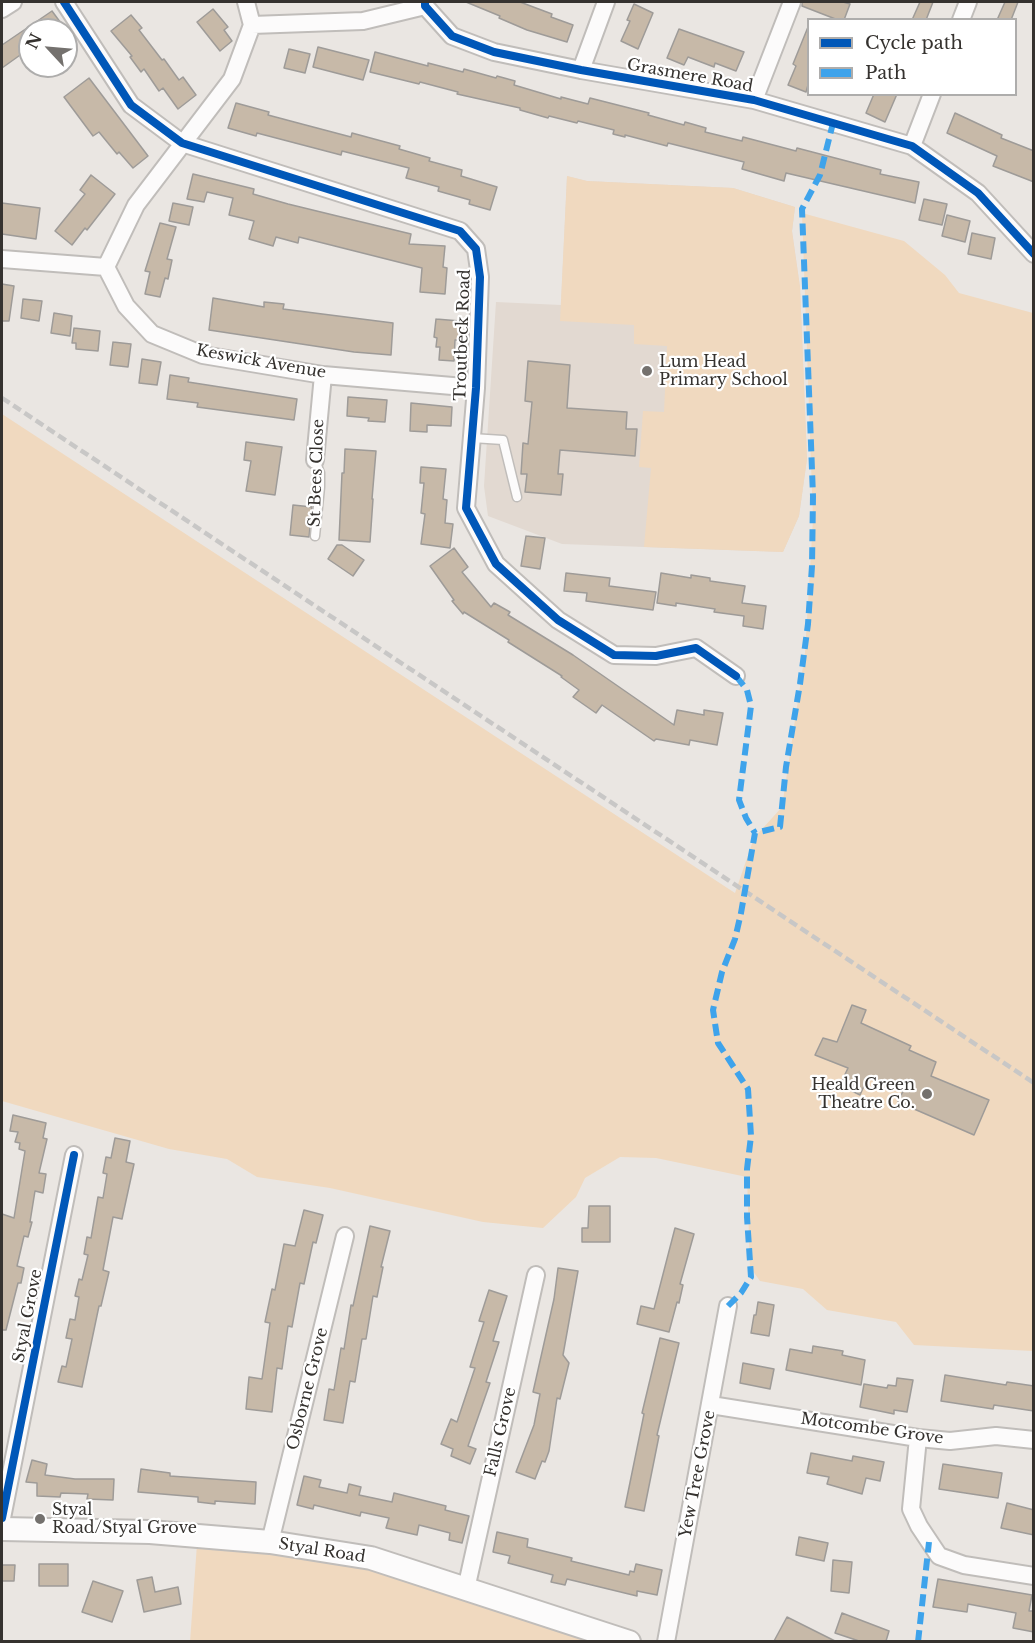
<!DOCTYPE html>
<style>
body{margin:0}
#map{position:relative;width:1035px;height:1643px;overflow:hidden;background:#eae6e2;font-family:"Libre Baskerville",serif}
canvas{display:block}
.frame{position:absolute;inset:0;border:3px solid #35322f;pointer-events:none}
.legend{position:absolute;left:807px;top:18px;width:210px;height:78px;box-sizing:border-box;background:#fff;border:2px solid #aeadac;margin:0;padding:8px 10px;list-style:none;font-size:18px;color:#35322f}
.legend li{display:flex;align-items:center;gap:12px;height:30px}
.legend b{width:30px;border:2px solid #aeadac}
.north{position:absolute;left:18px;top:18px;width:60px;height:60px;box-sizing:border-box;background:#fff;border:2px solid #aeadac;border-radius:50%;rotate:296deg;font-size:16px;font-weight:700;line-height:24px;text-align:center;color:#35322f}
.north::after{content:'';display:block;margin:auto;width:21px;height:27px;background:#74716e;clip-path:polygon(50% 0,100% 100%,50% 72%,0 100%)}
</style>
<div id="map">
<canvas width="1035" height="1643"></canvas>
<div class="frame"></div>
<ul class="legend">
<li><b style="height:8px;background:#0057b8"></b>Cycle path</li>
<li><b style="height:8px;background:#3ea3eb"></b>Path</li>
</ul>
<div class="north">N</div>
</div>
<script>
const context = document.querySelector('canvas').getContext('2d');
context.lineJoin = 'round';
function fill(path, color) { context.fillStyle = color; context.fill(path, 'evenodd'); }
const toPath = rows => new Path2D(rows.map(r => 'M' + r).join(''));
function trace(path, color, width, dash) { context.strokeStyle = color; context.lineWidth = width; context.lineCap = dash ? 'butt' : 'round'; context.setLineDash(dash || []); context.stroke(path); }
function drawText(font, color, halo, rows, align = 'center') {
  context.font = font + ' "Libre Baskerville",serif'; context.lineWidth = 4.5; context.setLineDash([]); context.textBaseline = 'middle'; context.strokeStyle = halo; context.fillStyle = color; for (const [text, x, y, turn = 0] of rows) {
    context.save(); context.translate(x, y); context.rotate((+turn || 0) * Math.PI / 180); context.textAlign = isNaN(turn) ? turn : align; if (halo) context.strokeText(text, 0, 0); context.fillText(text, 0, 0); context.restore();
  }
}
fill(toPath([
 [567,176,587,181,733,188,795,207,792,231,800,287,807,459,799,516,783,552,562,544,488,516,484,486,496,302,561,305]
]), '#e2d9d1');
fill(toPath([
 [567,176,587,181,733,188,795,207,792,231,800,287,807,459,799,516,783,552,644,547,651,468,639,467,643,411,664,412,667,346,634,344,634,325,560,321],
 [802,213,904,241,945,275,959,293,1033,313,1033,1351,914,1345,896,1322,827,1310,803,1289,760,1281,750,1267,747,1177,656,1158,620,1157,585,1178,576,1197,543,1228,483,1222,330,1188,257,1177,227,1159,169,1149,2,1101,2,414,735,893,754,838,782,807,805,653,813,519],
 [197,1544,359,1564,600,1642,190,1642]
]), '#f0d9bf');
const building = toPath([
 [466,2,520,2,552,14,551,17,573,25,567,42,527,30,499,18,500,16,466,2],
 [802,2,843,2,850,4,844,20,838,20,802,6,802,2],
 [920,2,933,2,926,20,912,20,920,2],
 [1005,2,1018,2,1011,20,997,20,1005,2],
 [634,4,653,13,638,49,621,41,630,21,627,20,634,4],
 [213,9,228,27,224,30,232,41,220,51,197,22,213,9],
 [52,11,66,30,30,30,30,48,2,68,2,45,52,11],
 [131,15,142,28,139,30,162,60,164,59,179,80,183,77,196,95,178,109,163,88,159,91,144,69,141,72,130,57,132,56,111,31,131,15],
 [808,27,808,85,806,92,788,85,796,66,793,64,808,27],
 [679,29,744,52,736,71,715,63,714,67,688,57,684,65,667,58,679,29],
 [318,47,369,60,363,80,313,67,318,47],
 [289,49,310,54,305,73,284,68,289,49],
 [375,52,428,66,428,63,463,72,464,69,496,78,497,76,515,81,514,85,561,99,561,97,588,104,590,98,649,113,648,115,684,125,685,122,706,128,705,132,742,141,743,137,796,151,797,148,881,170,880,174,919,182,915,203,786,173,784,181,742,169,744,162,668,143,667,146,625,135,625,137,613,134,614,130,578,121,577,123,549,116,548,118,520,110,520,108,457,94,458,92,420,82,419,84,370,72,375,52],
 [89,78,148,156,133,168,119,152,117,154,99,132,93,136,64,97,89,78],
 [874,94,897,94,885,122,866,113,874,94],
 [236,103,269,112,268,115,298,123,351,137,352,133,400,146,399,149,430,158,429,161,462,170,461,176,497,187,490,210,469,204,470,200,438,191,439,187,406,178,409,168,342,151,341,155,257,133,256,136,228,128,236,103],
 [955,113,1002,135,1001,138,1034,151,1034,182,993,166,997,156,947,133,955,113],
 [193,174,254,189,253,194,288,204,411,234,409,244,445,246,443,267,447,268,445,294,420,292,422,268,299,237,298,243,276,237,273,246,249,239,254,221,229,215,233,198,207,192,204,202,187,199,193,174],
 [91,175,115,194,87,230,85,228,72,245,55,231,85,194,80,190,91,175],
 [924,199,947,204,942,225,919,220,924,199],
 [2,203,40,208,36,239,2,234,2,203],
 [173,203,193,207,189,225,169,221,173,203],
 [947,215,970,221,965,242,942,236,947,215],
 [160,223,176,227,167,259,172,260,168,279,165,278,160,297,145,294,150,272,145,271,160,223],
 [972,233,995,238,991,259,968,254,972,233],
 [2,284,14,286,9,321,2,321,2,284],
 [213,298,264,307,264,302,284,304,283,309,393,323,391,355,354,352,209,330,213,298],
 [23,299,42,301,39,321,21,318,23,299],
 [54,313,72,316,70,336,51,333,54,313],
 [436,319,460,321,459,340,455,340,454,361,439,360,440,347,436,347,437,338,434,337,436,319],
 [74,328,100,331,98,351,76,349,76,343,72,343,74,328],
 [113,342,131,344,128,367,110,365,113,342],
 [142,359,161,362,157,385,139,383,142,359],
 [528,361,570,365,567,408,627,412,626,429,637,429,635,456,560,450,558,474,563,474,561,495,525,492,527,474,521,474,523,443,528,444,532,402,525,401,528,361],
 [170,375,189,378,188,382,297,399,294,420,197,407,198,403,167,399,170,375],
 [348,397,387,400,385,422,368,421,369,418,347,416,348,397],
 [411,403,452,407,451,426,427,425,427,432,410,431,411,403],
 [246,442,282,447,275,495,246,491,251,461,244,460,246,442],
 [345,449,376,451,372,499,373,499,370,542,339,540,342,473,344,473,345,449],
 [421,467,446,469,443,499,447,500,445,523,453,524,450,548,421,544,425,514,421,513,424,483,420,483,421,467],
 [293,505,312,507,309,537,290,535,293,505],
 [526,536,545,538,540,569,521,566,526,536],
 [337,545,342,545,364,560,353,576,328,559,337,545],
 [454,548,468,567,462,572,491,607,494,603,510,612,508,615,573,655,674,725,677,710,704,715,704,710,723,713,717,745,690,740,689,745,656,739,654,741,602,705,596,713,573,697,579,690,561,677,562,676,508,642,509,640,464,612,463,614,452,601,454,600,430,566,454,548],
 [566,573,610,578,609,586,656,592,653,610,586,601,587,593,564,591,566,573],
 [661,573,691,578,691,575,710,578,710,581,745,586,742,603,766,606,763,629,743,626,744,616,714,612,715,609,676,603,676,606,657,603,661,573],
 [852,1005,866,1010,861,1023,911,1046,909,1050,936,1062,931,1076,989,1100,974,1135,898,1102,903,1091,868,1077,860,1095,840,1085,848,1068,815,1055,823,1038,837,1042,852,1005],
 [13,1115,46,1123,43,1138,47,1139,39,1173,46,1174,43,1193,35,1191,30,1222,32,1222,28,1237,24,1236,17,1266,24,1268,21,1283,18,1283,6,1330,2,1330,2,1214,14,1218,25,1151,19,1149,20,1143,15,1142,18,1132,10,1131,13,1115],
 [115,1138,130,1141,126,1162,134,1164,122,1219,113,1217,103,1270,109,1272,101,1306,99,1306,82,1387,58,1382,62,1366,66,1367,72,1339,66,1338,70,1319,75,1320,79,1297,75,1296,79,1279,82,1280,88,1255,84,1254,87,1237,91,1238,98,1197,103,1198,107,1174,103,1173,106,1157,111,1158,115,1138],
 [589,1206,610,1206,610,1242,582,1242,582,1228,588,1228,589,1206],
 [304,1210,323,1215,316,1243,313,1242,304,1284,300,1283,292,1327,288,1326,282,1369,277,1368,272,1412,246,1409,249,1377,262,1379,270,1323,265,1322,272,1289,275,1290,284,1244,295,1246,304,1210],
 [370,1226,390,1231,381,1267,383,1267,377,1297,373,1296,366,1339,362,1339,355,1382,350,1381,343,1423,324,1420,329,1389,334,1390,341,1348,344,1349,351,1305,353,1306,370,1226],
 [675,1228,694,1234,680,1284,683,1285,679,1303,677,1302,669,1332,637,1324,641,1306,654,1309,675,1228],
 [558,1268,578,1271,563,1355,569,1363,560,1399,557,1398,549,1451,545,1462,542,1461,535,1479,516,1472,534,1425,540,1394,533,1392,554,1299,558,1268],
 [489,1290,507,1296,493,1341,499,1342,486,1382,490,1383,468,1446,476,1449,470,1464,451,1456,453,1449,441,1444,451,1419,457,1422,475,1368,470,1367,484,1322,479,1321,489,1290],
 [758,1302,774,1305,769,1336,751,1333,754,1315,756,1315,758,1302],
 [660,1338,679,1343,657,1435,659,1436,644,1511,625,1507,644,1414,642,1413,660,1338],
 [813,1346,843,1351,842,1355,865,1360,861,1385,786,1370,790,1349,812,1353,813,1346],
 [743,1363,774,1369,770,1389,740,1383,743,1363],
 [945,1375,1006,1385,1007,1382,1034,1386,1034,1411,994,1405,993,1409,941,1401,945,1375],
 [897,1378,913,1380,907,1412,894,1410,894,1414,860,1407,864,1384,887,1388,888,1385,896,1386,897,1378],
 [811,1453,852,1461,853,1456,884,1462,880,1481,866,1478,862,1494,827,1484,829,1477,807,1473,811,1453],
 [32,1460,47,1464,45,1475,75,1479,114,1479,113,1500,87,1499,88,1494,61,1493,60,1497,37,1496,37,1483,26,1482,32,1460],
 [943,1464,1002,1473,998,1498,939,1489,943,1464],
 [141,1469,170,1473,170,1476,256,1482,255,1504,215,1501,215,1504,198,1502,198,1497,138,1492,141,1469],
 [304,1476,321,1480,319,1487,347,1493,349,1484,361,1487,359,1495,392,1502,394,1493,446,1506,445,1510,469,1516,462,1543,449,1540,450,1533,419,1525,417,1535,386,1528,389,1518,361,1512,360,1516,314,1505,313,1509,297,1505,304,1476],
 [1007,1503,1034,1510,1034,1535,1001,1528,1007,1503],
 [497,1532,528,1539,527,1547,572,1558,571,1561,629,1575,630,1571,634,1572,636,1564,662,1570,657,1595,637,1591,637,1596,567,1579,565,1585,551,1582,553,1575,508,1563,510,1556,493,1552,497,1532],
 [799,1537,828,1543,824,1561,796,1555,799,1537],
 [833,1560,852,1562,849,1593,831,1591,833,1560],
 [39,1564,68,1564,68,1586,39,1586,39,1564],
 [2,1565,15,1565,14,1581,2,1581,2,1565],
 [152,1577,155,1592,178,1587,181,1604,144,1612,137,1580,152,1577],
 [938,1579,1032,1595,1029,1611,1034,1611,1034,1632,1013,1628,1016,1613,968,1604,967,1612,933,1607,938,1579],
 [93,1581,123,1591,112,1622,82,1612,93,1581],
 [842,1613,889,1631,886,1641,859,1641,835,1633,842,1613],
 [787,1617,835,1641,774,1641,787,1617]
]);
fill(building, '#c7b9a8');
trace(building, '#9e9b98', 1.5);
const service = toPath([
 [472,438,503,440,517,497],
 [315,460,320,473,320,487,315,536]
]);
const minor = toPath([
 [64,2,131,105,182,143,460,231,476,249,480,277,476,388,466,508,496,564,558,620,614,655,656,656,696,648,736,676],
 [246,2,252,25,232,79,136,205,106,267,126,306,152,334,203,355,323,375,476,388],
 [425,2,425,6,452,36,494,52,581,70,754,100,912,146,978,193,1034,254],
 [2,9,13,2],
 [961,20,968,2],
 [252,25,363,21,425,6],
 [581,70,606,2],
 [754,100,792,2],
 [912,146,932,94],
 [2,259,106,267],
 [315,460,323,375],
 [711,1405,918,1438,950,1441,996,1436,1034,1440],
 [918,1438,911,1509,919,1526,939,1556,964,1565,1034,1576],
 [2,1518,74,1155],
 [270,1542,345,1236],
 [466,1589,536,1275],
 [666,1642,728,1306]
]);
const secondary = toPath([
 [2,1529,150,1532,270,1542,371,1558,629,1642]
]);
trace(service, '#c0bdba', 11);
trace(minor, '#c0bdba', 20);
trace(secondary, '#c0bdba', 26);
trace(service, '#fcfbfb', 8);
trace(minor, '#fcfbfb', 16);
trace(secondary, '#fcfbfb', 22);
trace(toPath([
 [2,398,1034,1083]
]), '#c8c7c6', 4.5, [9, 4.5]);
trace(toPath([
 [736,676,747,690,751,706,739,800,746,818,755,833],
 [728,1306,741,1293,751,1277,747,1217,747,1169,751,1136,748,1089,718,1043,713,1010,722,972,735,939,741,913,755,833,780,827,786,767,800,684,808,624,812,566,813,496,802,209,820,175,833,123],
 [918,1642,929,1542]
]), '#3ea3eb', 6, [12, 6]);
trace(toPath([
 [64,2,131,105,182,143,460,231,476,249,480,277,476,388,466,508,496,564,558,620,614,655,656,656,696,648,736,676],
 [425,2,425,6,452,36,494,52,581,70,754,100,912,146,978,193,1034,254],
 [2,1518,74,1155]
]), '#0057b8', 8);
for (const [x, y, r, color] of [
 [647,371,6,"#74716e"],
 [927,1094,6,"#74716e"],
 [40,1519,6,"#74716e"]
]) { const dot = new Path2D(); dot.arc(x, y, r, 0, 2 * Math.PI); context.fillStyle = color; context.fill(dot); trace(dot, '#fff', 2); }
drawText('16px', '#35322f', '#fff', [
 ["Grasmere Road",690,76,10],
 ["Troutbeck Road",463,335,-88],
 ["Keswick Avenue",261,362,10],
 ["St Bees Close",317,473,-88],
 ["Styal Grove",28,1316,-79],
 ["Osborne Grove",308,1389,-76],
 ["Motcombe Grove",872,1429,8],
 ["Falls Grove",501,1432,-77],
 ["Yew Tree Grove",698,1474,-79],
 ["Styal Road",322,1551,9]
]);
drawText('16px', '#35322f', '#fff', [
 ["Lum Head",659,362],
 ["Primary School",659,380],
 ["Heald Green",915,1085,"right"],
 ["Theatre Co.",915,1103,"right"],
 ["Styal",52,1510],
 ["Road/Styal Grove",52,1528]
], 'left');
</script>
